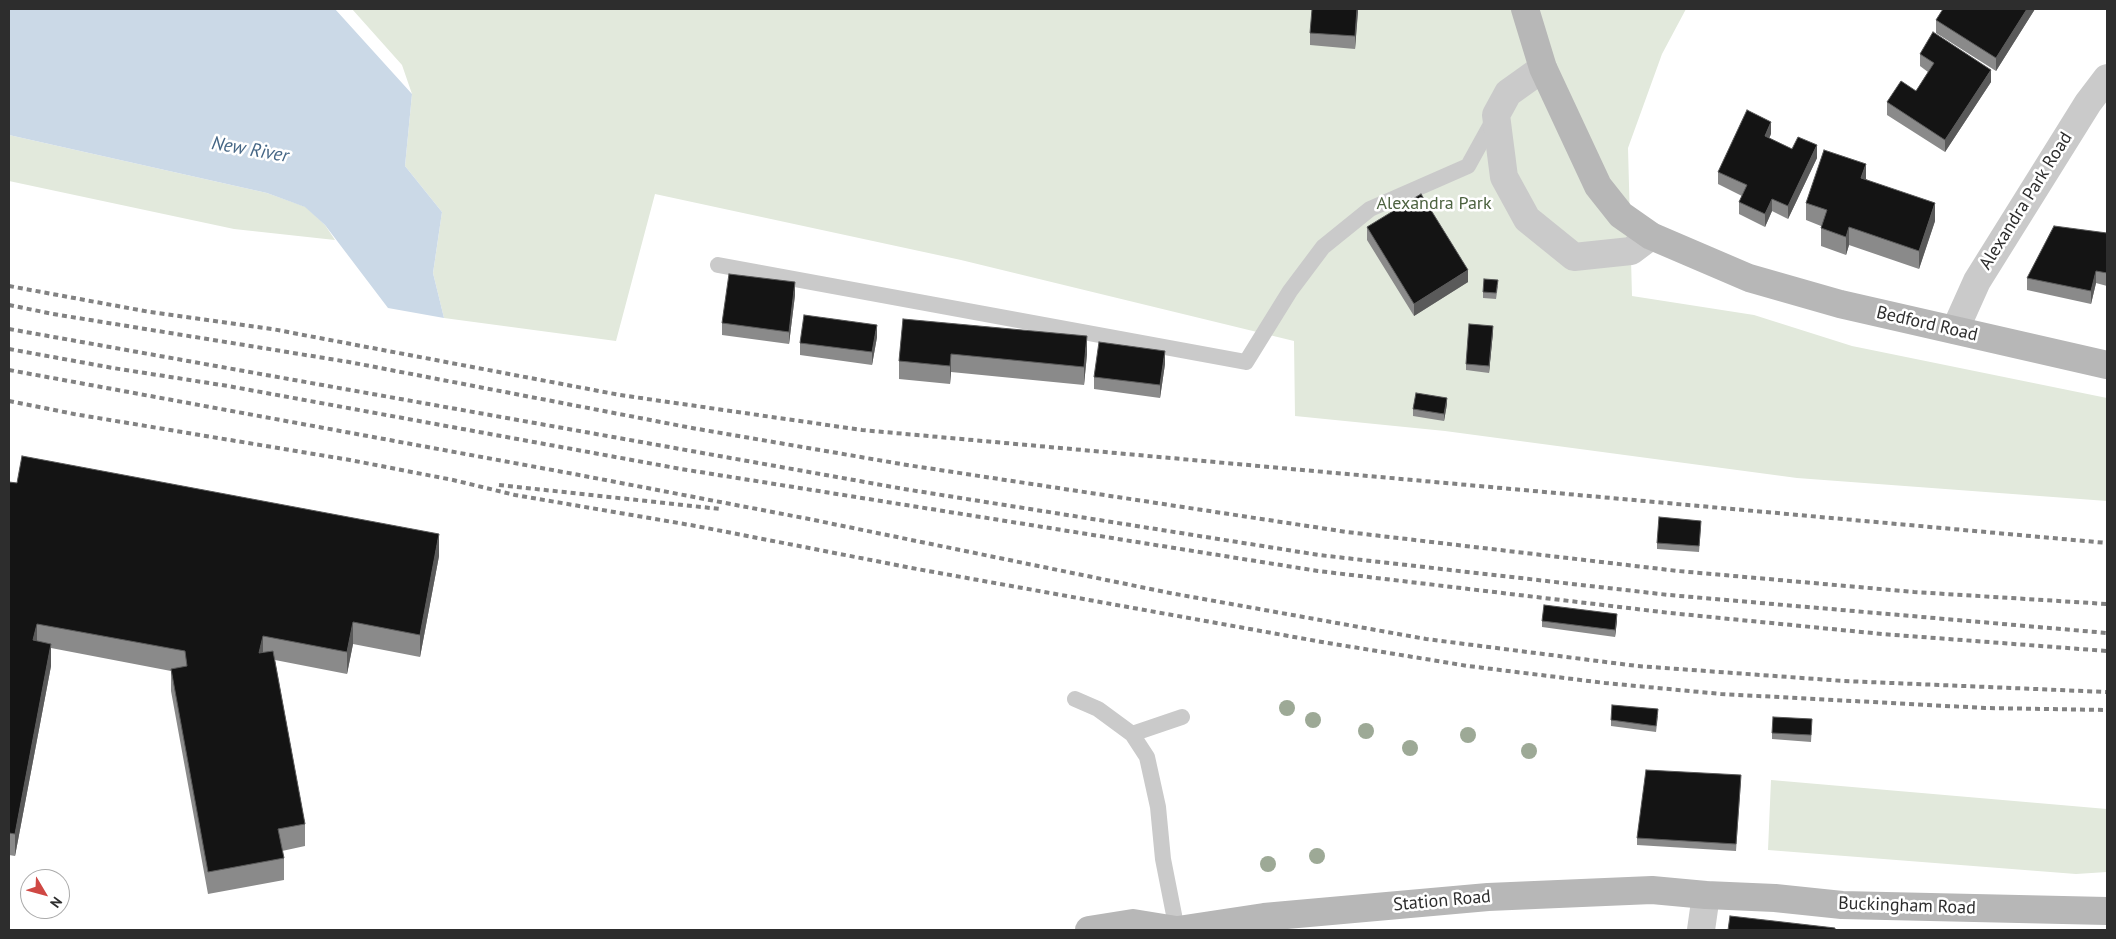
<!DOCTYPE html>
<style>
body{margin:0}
#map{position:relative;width:2116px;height:939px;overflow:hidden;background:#fff;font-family:"PT Sans",sans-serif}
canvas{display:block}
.frame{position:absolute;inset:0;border:10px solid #2d2d2d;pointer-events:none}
.north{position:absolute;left:20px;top:869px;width:50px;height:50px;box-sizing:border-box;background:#fff;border:1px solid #ababab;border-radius:50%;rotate:127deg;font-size:14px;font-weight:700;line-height:20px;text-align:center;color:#2d2d2d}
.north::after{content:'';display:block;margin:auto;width:18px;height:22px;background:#cf4844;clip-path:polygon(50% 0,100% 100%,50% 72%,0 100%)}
</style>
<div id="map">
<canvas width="2116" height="939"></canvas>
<div class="frame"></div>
<div class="north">N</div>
</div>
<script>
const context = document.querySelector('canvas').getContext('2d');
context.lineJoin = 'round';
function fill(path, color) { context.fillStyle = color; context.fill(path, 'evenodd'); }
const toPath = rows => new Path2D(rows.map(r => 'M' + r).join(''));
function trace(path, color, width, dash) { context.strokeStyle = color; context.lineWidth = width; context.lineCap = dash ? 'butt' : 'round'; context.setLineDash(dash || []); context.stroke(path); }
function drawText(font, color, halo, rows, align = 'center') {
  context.font = font + ' "PT Sans",sans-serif'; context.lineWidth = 5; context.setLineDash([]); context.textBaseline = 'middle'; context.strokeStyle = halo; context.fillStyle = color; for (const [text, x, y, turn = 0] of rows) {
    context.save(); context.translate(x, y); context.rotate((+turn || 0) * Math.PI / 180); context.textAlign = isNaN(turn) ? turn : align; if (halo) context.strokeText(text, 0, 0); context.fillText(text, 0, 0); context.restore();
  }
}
fill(toPath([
 [352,9,1686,9,1662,54,1628,148,1632,296,1754,315,1852,346,2107,398,2107,501,1797,478,1445,431,1295,416,1294,341,961,260,655,194,616,341,444,318,433,273,442,212,405,166,412,94,402,65],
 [9,135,267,193,306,207,325,225,335,240,234,229,9,181],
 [1771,780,2107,809,2107,872,2076,874,1768,850]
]), '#e2e9dc');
fill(toPath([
 [9,9,335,9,412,94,405,166,442,212,433,273,444,318,388,308,325,225,305,207,267,193,9,135]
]), '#cbd9e7');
trace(toPath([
 [718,265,1246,362,1290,291,1323,247,1370,209,1468,166,1495,117],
 [1075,699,1098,709,1132,734,1147,757,1158,807,1163,859,1177,930],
 [1132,734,1182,717]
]), '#cacaca', 16);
trace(toPath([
 [1543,68,1508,93,1496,115,1504,177,1527,219,1574,257,1631,251,1651,236],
 [1955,330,1977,281,2088,103,2107,78],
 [1701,930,1706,895]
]), '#cacaca', 28);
trace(toPath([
 [1525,9,1543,68,1598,186,1621,215,1651,236,1749,278,1840,304,2107,365],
 [1089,930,1133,923,1176,930],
 [1178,930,1264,917,1488,897,1652,890,1706,895,1775,898,1842,905,2107,911]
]), '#b7b7b7', 28);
trace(toPath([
 [9,286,150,312,272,329,620,395,862,430,2107,543],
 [9,305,53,314,349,362,692,428,907,465,1347,532,1678,571,1914,592,2107,604],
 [9,329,904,489,1319,555,1669,595,2107,633],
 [9,349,113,368,228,386,681,469,1318,571,1670,613,1882,634,2107,651],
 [9,370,574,474,809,519,1170,593,1426,639,1637,666,1844,681,2107,692],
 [9,401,74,414,350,460,453,480,515,495,696,526,917,569,1322,642,1468,666,1605,683,1721,694,1985,708,2107,710],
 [499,485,720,509]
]), '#828282', 4, [5, 4]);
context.fillStyle = '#9da996';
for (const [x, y] of [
 [1287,708],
 [1313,720],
 [1366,731],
 [1468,735],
 [1410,748],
 [1529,751],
 [1317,856],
 [1268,864]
]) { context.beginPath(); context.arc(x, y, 8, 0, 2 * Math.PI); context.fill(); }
fill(toPath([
 [1358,9,1355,49,1310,45,1310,33],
 [2035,9,1996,71,1936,33,1936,20],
 [1920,54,1991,82,1945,152,1887,115,1887,102,1916,91,1928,72,1920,66],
 [1771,134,1769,138,1792,149,1817,158,1788,219,1772,211,1765,227,1739,214,1739,202,1742,196,1718,184,1718,172],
 [1866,179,1935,221,1919,269,1849,245,1846,255,1821,246,1821,226,1806,220,1806,203],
 [1367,227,1468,282,1414,316,1367,240],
 [2107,233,2107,286,2096,283,2091,304,2027,290,2027,278],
 [1498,286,1496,299,1483,298,1483,292],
 [795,295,789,344,722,335,722,323],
 [903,319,1087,354,1084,385,951,372,950,384,899,379,899,361],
 [1493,332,1489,373,1466,370,1466,364],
 [877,337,872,365,800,355,800,343],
 [1165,364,1160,398,1094,389,1094,377],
 [1447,404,1444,421,1413,416,1413,409],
 [9,482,439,556,420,657,353,644,347,674,275,660,305,824,305,846,282,851,284,858,284,880,208,894,171,691,171,671,51,648,51,666,15,856,9,855],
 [1701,527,1699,552,1657,549,1657,543],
 [1542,621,1617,621,1615,637,1542,627],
 [1658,716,1656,732,1611,726,1611,720],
 [1812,725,1811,742,1772,739,1772,733],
 [1741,781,1736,851,1637,845,1637,838]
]), '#8a8a8a');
fill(toPath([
 [1357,9,1358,9,1358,12,1355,49,1355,36],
 [2027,9,2035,9,1996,71,1996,58],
 [1991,70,1991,82,1945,152,1945,140],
 [1771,122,1771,134,1765,148,1765,136],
 [1817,145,1817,158,1788,219,1788,206],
 [1866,164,1866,182,1861,178],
 [1772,199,1772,211,1765,227,1765,214],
 [1935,203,1935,221,1919,269,1919,251],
 [1849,227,1849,245,1846,255,1846,237],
 [1468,270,1468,282,1414,316,1414,304],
 [2096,271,2096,283,2091,304,2091,291],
 [795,282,795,295,789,344,789,332],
 [877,325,877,337,872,365,872,352],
 [1493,326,1493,332,1489,373,1489,366],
 [1087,336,1087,354,1084,385,1084,367],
 [1165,351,1165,364,1160,398,1160,385],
 [951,354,951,372,950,384,950,366],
 [1447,398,1447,404,1444,421,1444,414],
 [439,534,439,556,420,657,420,635],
 [1617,614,1617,621,1615,637,1615,630],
 [353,622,353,644,347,674,347,652],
 [37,624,37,646,33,640],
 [263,636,263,658,259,653],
 [51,644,51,666,15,856,15,834]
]), '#5a5a5a');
const building = toPath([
 [1312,9,1357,9,1355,36,1310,33,1312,9],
 [1943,9,2027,9,1996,58,1936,20,1943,9],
 [1933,32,1991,70,1945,140,1887,102,1901,81,1916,91,1934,63,1920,54,1933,32],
 [1747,110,1771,122,1765,136,1792,149,1798,137,1817,145,1788,206,1772,199,1765,214,1739,202,1747,185,1718,172,1747,110],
 [1824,150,1866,164,1861,178,1935,203,1919,251,1849,227,1846,237,1821,228,1827,210,1806,203,1824,150],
 [1421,194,1468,270,1414,304,1367,227,1421,194],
 [2054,226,2107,233,2107,273,2096,271,2091,291,2027,278,2054,226],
 [729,274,795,282,789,332,722,323,729,274],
 [1484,279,1498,280,1496,293,1483,292,1484,279],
 [804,315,877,325,872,352,800,343,804,315],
 [903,319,1087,336,1084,367,951,354,950,366,899,361,903,319],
 [1469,324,1493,326,1489,366,1466,364,1469,324],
 [1099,342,1165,351,1160,385,1094,377,1099,342],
 [1416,393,1447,398,1444,414,1413,409,1416,393],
 [22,456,439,534,420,635,353,622,347,652,263,636,259,653,273,651,305,824,278,829,284,858,208,872,171,669,187,666,185,651,37,624,33,640,51,644,15,834,9,833,9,482,17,483,22,456],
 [1659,517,1701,521,1699,546,1657,543,1659,517],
 [1544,605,1617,614,1615,630,1542,621,1544,605],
 [1612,705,1658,709,1656,726,1611,720,1612,705],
 [1773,717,1812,719,1811,735,1772,733,1773,717],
 [1646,770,1741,775,1736,844,1637,838,1646,770],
 [1730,916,1835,928,1835,930,1728,930,1730,916]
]);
fill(building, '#141414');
trace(building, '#5a5a5a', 1);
drawText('18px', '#2d2d2d', '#fff', [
 ["Alexandra Park Road",2026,201,-58],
 ["Bedford Road",1927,324,13],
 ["Station Road",1442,901,-5],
 ["Buckingham Road",1907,906,2]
]);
drawText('18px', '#4d6340', '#fff', [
 ["Alexandra Park",1434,204]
]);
drawText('italic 19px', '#456685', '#fff', [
 ["New River",250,150,10]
]);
</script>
